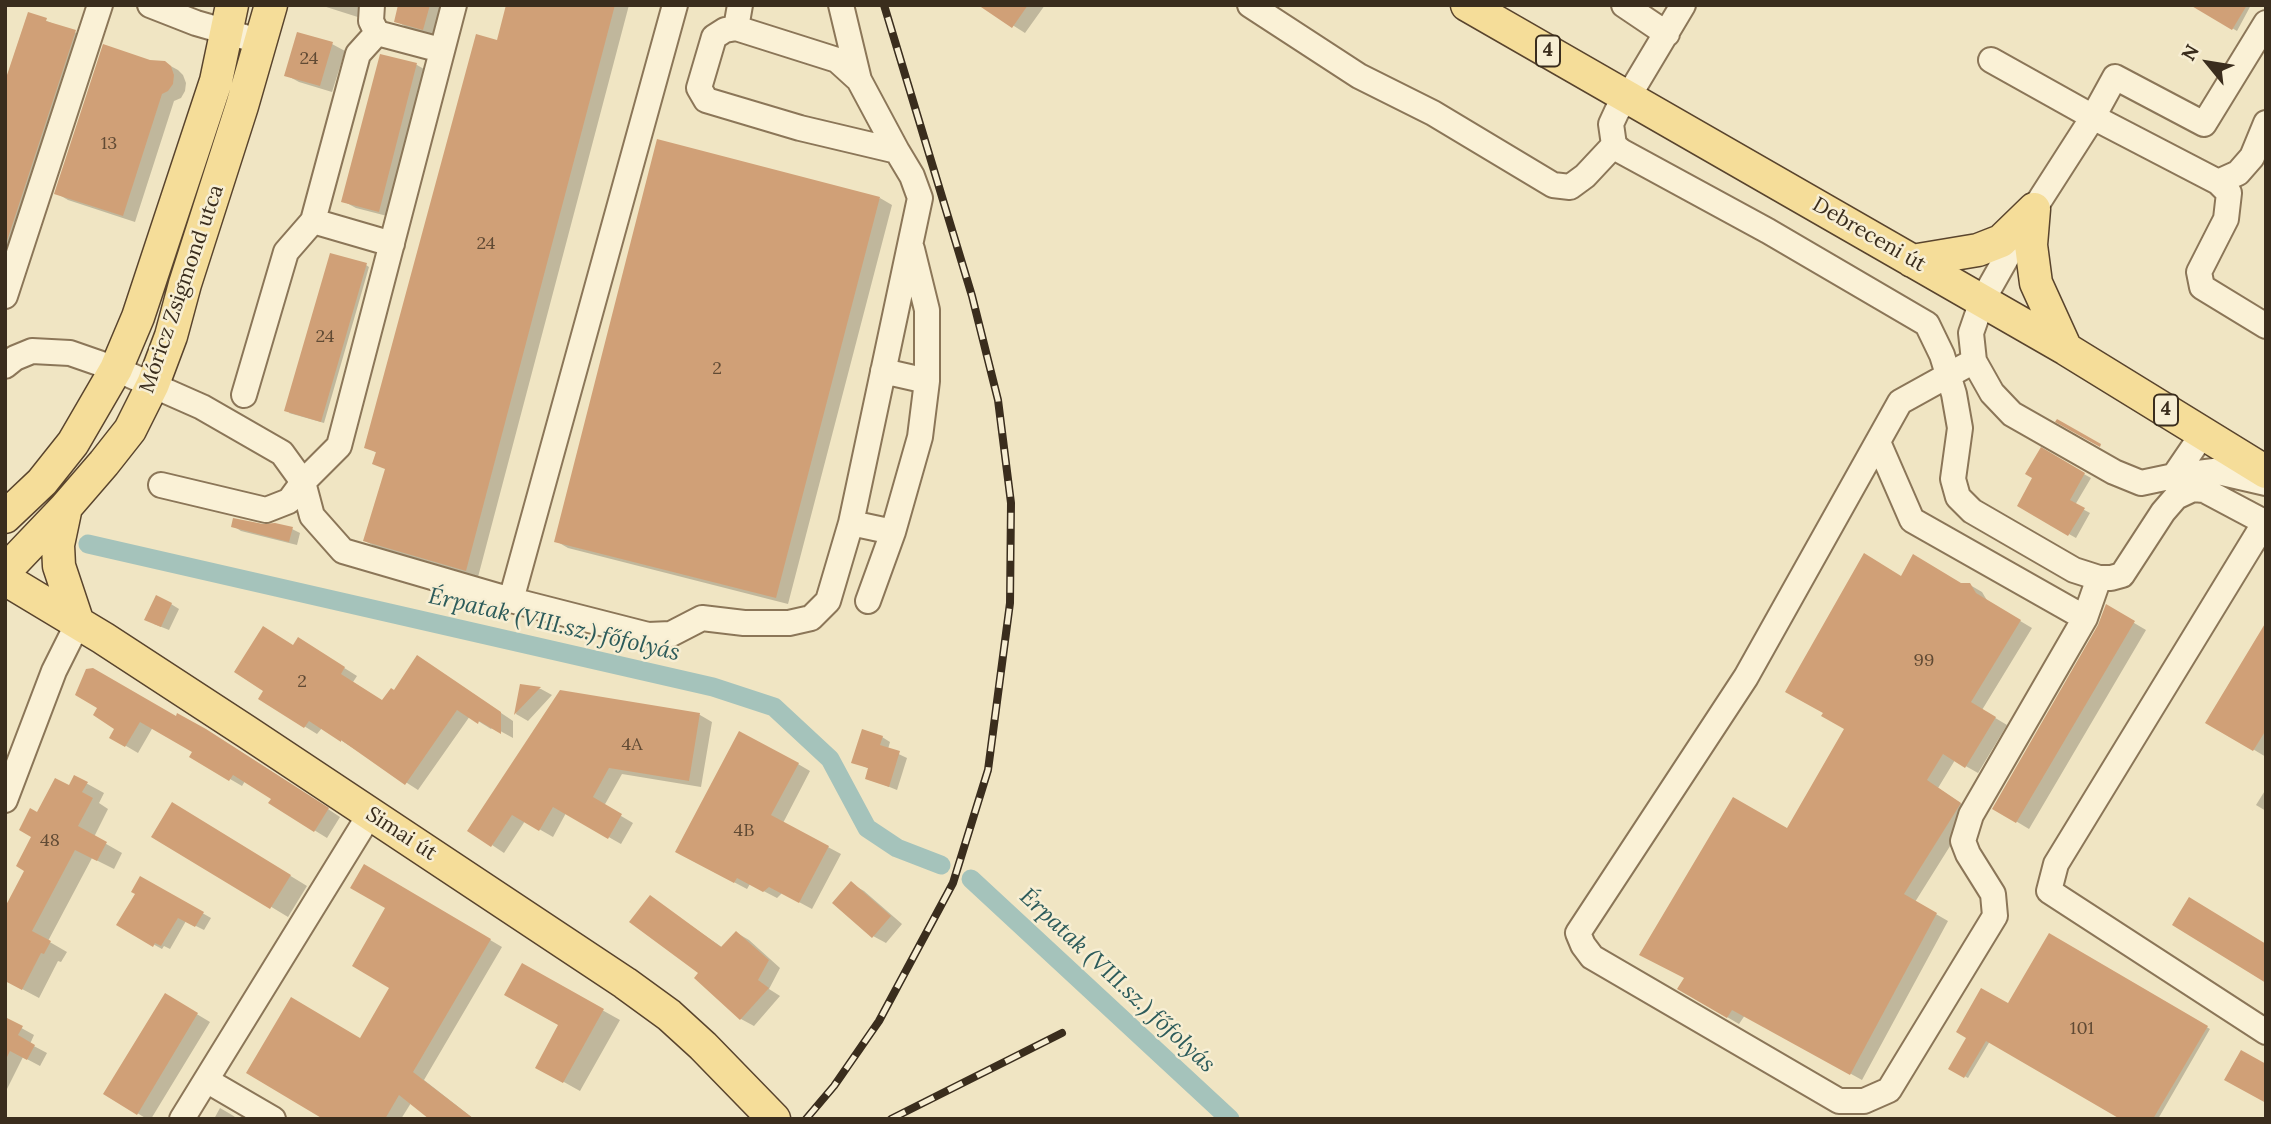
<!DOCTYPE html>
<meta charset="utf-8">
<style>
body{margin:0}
#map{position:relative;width:2271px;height:1124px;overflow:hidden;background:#f0e5c3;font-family:Lora,serif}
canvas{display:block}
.frame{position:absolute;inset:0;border:7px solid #3a2d1d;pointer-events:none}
.north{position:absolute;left:2173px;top:28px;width:70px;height:70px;-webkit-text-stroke:5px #f7eed3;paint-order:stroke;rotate:300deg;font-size:19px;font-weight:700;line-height:28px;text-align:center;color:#3a2d1d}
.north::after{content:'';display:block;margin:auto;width:24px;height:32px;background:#3a2d1d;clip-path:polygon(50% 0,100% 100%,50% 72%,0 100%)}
</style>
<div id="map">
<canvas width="2271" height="1124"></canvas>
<div class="frame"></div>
<div class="north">N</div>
</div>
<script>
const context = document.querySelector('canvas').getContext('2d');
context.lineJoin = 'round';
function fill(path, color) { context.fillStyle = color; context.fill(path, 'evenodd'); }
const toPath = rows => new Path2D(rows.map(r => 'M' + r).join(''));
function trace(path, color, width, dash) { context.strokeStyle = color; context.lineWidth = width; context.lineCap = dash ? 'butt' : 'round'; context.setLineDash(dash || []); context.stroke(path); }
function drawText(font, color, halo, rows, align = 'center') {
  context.font = font + ' Lora,serif'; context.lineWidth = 5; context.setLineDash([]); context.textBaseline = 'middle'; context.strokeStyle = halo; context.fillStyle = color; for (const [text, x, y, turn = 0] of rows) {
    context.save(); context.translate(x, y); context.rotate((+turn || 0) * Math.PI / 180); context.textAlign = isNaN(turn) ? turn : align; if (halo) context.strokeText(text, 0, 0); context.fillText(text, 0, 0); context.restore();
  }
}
fill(toPath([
 [320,5,366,5,364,19],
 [400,5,444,5,436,36,408,28,396,21],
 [508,5,629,5,478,577,378,548,365,541,387,470,377,453,366,447,498,42],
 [981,5,1045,5,1025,33],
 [2193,5,2251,5,2237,31],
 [29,14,79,34,5,259,5,89],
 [299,34,332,44,345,51,332,92,299,82,286,75],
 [381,56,417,65,429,72,391,217,356,208,343,201],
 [149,61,165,63,178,70,183,75,186,83,185,91,181,98,174,101,135,222,68,200,56,193],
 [880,198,892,205,788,604,568,548,556,541],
 [366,265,369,267,324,423,289,413],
 [2041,450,2091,478,2075,505,2090,513,2076,538,2019,506,2035,478],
 [233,526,292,529,300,533,297,545,241,531],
 [1901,578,1970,585,1982,592,1988,602,2032,628,1982,710,2007,725,1978,773,1955,760,1938,788,1972,811,1915,902,1948,921,1862,1080,1745,1015,1739,1024,1679,989,1788,830,1846,729],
 [171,604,179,609,169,630,154,624],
 [2107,607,2146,630,2029,829,1994,808,2099,626],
 [2266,625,2266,757,2208,722],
 [294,647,311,647,357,676,353,682,383,702,430,665,513,721,513,738,493,727,491,729,470,716,418,790,322,728,317,734,260,699],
 [521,686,541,689,552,695,528,721,516,714],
 [561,692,700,715,712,722,701,787,622,774,604,806,633,823,621,844,566,813,553,837,525,821,504,853,492,845],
 [78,694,272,772,340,817,327,838,270,803,273,798,245,781,242,786,230,779,192,756,195,752,153,727,138,753,111,737,116,728,100,708],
 [882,737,890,742,888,749,907,758,897,790,867,778,870,769,853,762],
 [798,764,810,771,783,823,841,854,812,909,782,893,777,898,750,884,747,889,690,859],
 [75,777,104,793,99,803,108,809,94,837,122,853,114,869,92,858,48,941,67,952,61,962,58,961,39,998,5,980,38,814,70,788],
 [2266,789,2266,811,2256,805],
 [189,814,307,886,288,917,154,836],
 [365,866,502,947,424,1080,474,1119,432,1119,411,1103,401,1119,327,1119,361,1040,392,987,388,908],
 [141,878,211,918,204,930,186,921,170,949,164,946,162,949,119,925,137,893],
 [852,884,864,891,902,924,886,943,873,936],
 [650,897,723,948,737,933,749,940,780,968,769,989,780,996,754,1026,741,1019,696,978,701,973],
 [2049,936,2210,1029,2158,1119,2123,1119,1990,1041,1968,1078,1950,1068,1968,1038,2008,1006],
 [523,966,620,1020,580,1091,537,1067,560,1025],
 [165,995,210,1022,151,1119,147,1119,106,1094],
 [5,1019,34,1035,30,1044,47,1053,40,1066,23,1057,5,1093],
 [220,1108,232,1115,238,1119,214,1119]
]), '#0003');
trace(toPath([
 [88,544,713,687,774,707,830,759,867,828,897,848,941,865],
 [971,879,1230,1119]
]), '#a5c3bb', 19);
fill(toPath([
 [398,5,430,5,423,30,394,22],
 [506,5,615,5,466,571,363,541,385,469,372,464,376,452,364,448,476,34,497,40],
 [978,5,1028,5,1012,28],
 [2190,5,2247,5,2232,30],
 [28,12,47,18,46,21,76,30,5,247,5,81],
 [297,32,333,42,320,86,284,76],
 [103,44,150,60,165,61,171,66,174,75,173,84,168,91,162,94,123,216,54,194],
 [380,54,417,63,379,212,341,202],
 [657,139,880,197,776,598,554,542],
 [330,253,367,263,321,422,284,411],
 [2057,419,2101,444,2100,447,2055,422],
 [2041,447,2085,473,2070,500,2085,508,2068,536,2017,506,2032,478,2025,474],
 [233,518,263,524,275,523,293,527,289,542,231,527],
 [1864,553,1901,576,1913,554,1961,583,1970,583,1976,593,2021,620,1971,702,1996,717,1965,768,1943,754,1927,780,1961,803,1904,894,1937,913,1850,1075,1732,1010,1727,1018,1677,989,1684,978,1639,955,1733,797,1787,828,1844,729,1821,716,1823,713,1785,692],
 [156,595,172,603,161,627,144,620],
 [2106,604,2135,621,2016,823,1992,809,2098,625],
 [2266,622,2266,730,2253,751,2205,723],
 [263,626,293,645,298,637,345,667,341,674,382,700,391,688,394,690,417,655,501,712,501,734,479,721,478,724,457,710,405,785,341,740,341,742,309,721,304,728,258,699,263,691,234,672],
 [93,668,176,716,177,713,206,729,329,808,314,832,268,803,271,799,233,775,229,781,189,757,192,752,140,722,125,747,109,738,114,729,93,715,97,708,75,695,86,669],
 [520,684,541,687,514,715],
 [560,690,700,713,689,781,609,768,593,797,622,814,608,839,553,807,539,831,512,815,491,847,467,831],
 [862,729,883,736,880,745,900,751,889,787,865,779,868,768,851,763],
 [739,731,799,763,771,815,829,846,799,903,769,887,763,892,737,878,734,883,675,852],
 [74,775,88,782,82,792,93,798,78,826,107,842,97,861,75,850,32,931,51,941,44,954,41,953,22,990,5,981,5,907,24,871,16,866,31,837,19,830,30,808,37,812,55,778,69,785],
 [172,802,291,875,270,909,151,837],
 [364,864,491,939,413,1072,474,1119,429,1119,399,1095,385,1119,323,1119,246,1073,291,997,360,1038,389,988,352,966,385,908,350,888],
 [140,876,204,912,195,927,178,918,161,946,155,943,153,947,116,925,135,894,131,892],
 [851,881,891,916,872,938,832,903],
 [650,895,721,947,736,931,769,960,758,980,769,988,740,1020,694,978,698,973,629,922],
 [2189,897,2266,944,2266,983,2172,925],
 [2049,933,2208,1026,2153,1119,2120,1119,1986,1041,1964,1078,1948,1069,1966,1038,1956,1032,1981,988,2008,1003],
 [522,963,604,1009,563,1083,535,1068,558,1025,504,995],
 [165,993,198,1013,137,1115,103,1094],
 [5,1017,23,1026,18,1035,35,1045,27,1060,10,1051,5,1061],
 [2241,1050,2266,1064,2266,1103,2224,1080]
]), '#d0a077');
const minor = toPath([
 [150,5,196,23,262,42],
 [372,5,371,21,377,33,441,50],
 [841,5,859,80,897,151],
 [1250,5,1359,76,1433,113,1553,185,1570,187,1585,176,1614,145],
 [1624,5,1667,34],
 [1683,5,1628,97,1617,111,1611,124,1614,145,1621,151,1768,231,1927,324,1942,355,1954,394,1960,428,1953,479,1958,497,1972,511,2074,570,2099,578,2111,578,2122,575,2163,512,2176,497,2193,489,2204,490,2266,523],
 [2266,23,2204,124,2115,77,2093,117,2034,209,1982,301,1971,333,1974,361,1992,393,2012,414,2114,472,2141,483,2174,476,2214,471,2266,483],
 [736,28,740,5],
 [1991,60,2093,117,2218,182,2238,173,2252,157,2266,123],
 [2218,182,2229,193,2226,219,2199,272,2202,287,2266,326],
 [313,221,392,244],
 [5,296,100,5],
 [1974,361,1900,402,1746,677,1578,933,1583,945,1592,957,1839,1101,1864,1101,1889,1090,1995,916,1993,894,1968,854,1963,841,1971,815,2085,618,2099,578],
 [5,366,15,358,32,351,70,353,116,369,202,407,282,453,303,482,312,516,343,551,511,600,648,635,671,634,702,618,744,623,789,623,811,618,828,601,851,523,920,198,912,176,897,151,800,128,706,100,699,88,714,37,725,30,736,28,837,60,859,80],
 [883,371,927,381],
 [244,395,286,252,313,221,358,54,377,33],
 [1878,442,1912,520,2085,618],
 [2174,476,2204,432],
 [161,485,266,510,289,501,303,482,339,446,454,5],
 [2265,522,2056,864,2049,891,2266,1032],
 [851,523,893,532],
 [511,600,675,5],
 [868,601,893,532,920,437,927,381,927,310,912,249],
 [5,800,54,671,78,623],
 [206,1080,273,1119],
 [182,1119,370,814]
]);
const major = toPath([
 [1467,5,2066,349,2266,472],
 [2034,209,2031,245,2036,283,2066,349],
 [1912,261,1978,250,2001,241,2034,209],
 [66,507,58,545,59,566,78,623],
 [5,517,42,482,73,443,116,369,138,317,216,81,232,5],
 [5,571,66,507,104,463,130,430,153,384,171,336,185,284,242,106,271,5],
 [5,579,103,638,247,732,625,983,669,1015,703,1046,774,1119]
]);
trace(minor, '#8b7658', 28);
trace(major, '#59442d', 35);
trace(minor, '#faf1d6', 24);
trace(major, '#f5dd99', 32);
const rail = toPath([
 [806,1119,834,1086,879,1021,953,883,988,770,1010,603,1011,503,998,400,972,296,884,5],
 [891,1119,1062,1033]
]);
trace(rail, '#3a2d1d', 8);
trace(rail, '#f7eed3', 5, [16]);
drawText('18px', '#604a34', null, [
 ["24",309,59],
 ["13",109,144],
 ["24",486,244],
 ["24",325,337],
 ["2",717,369],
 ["99",1924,661],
 ["2",302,682],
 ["4A",632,745],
 ["4B",744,831],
 ["48",50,841],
 ["101",2082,1029]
]);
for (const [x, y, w] of [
 [1548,51,24],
 [2166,410,24]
]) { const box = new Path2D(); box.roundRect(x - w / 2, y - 15.5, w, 31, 5); context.fillStyle = '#f7eed3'; context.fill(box); trace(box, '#3a2d1d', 2); }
drawText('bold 19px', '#3a2d1d', null, [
 ["4",1548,51],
 ["4",2166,410]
]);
drawText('21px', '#3a2d1d', '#f7eed3', [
 ["Debreceni út",1869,235,30],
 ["Móricz Zsigmond utca",182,289,-71],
 ["Simai út",401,834,33]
]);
drawText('italic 23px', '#2c5b5a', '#f7eed3', [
 ["Érpatak (VIII.sz.) főfolyás",554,625,13],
 ["Érpatak (VIII.sz.) főfolyás",1117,981,43]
]);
</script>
